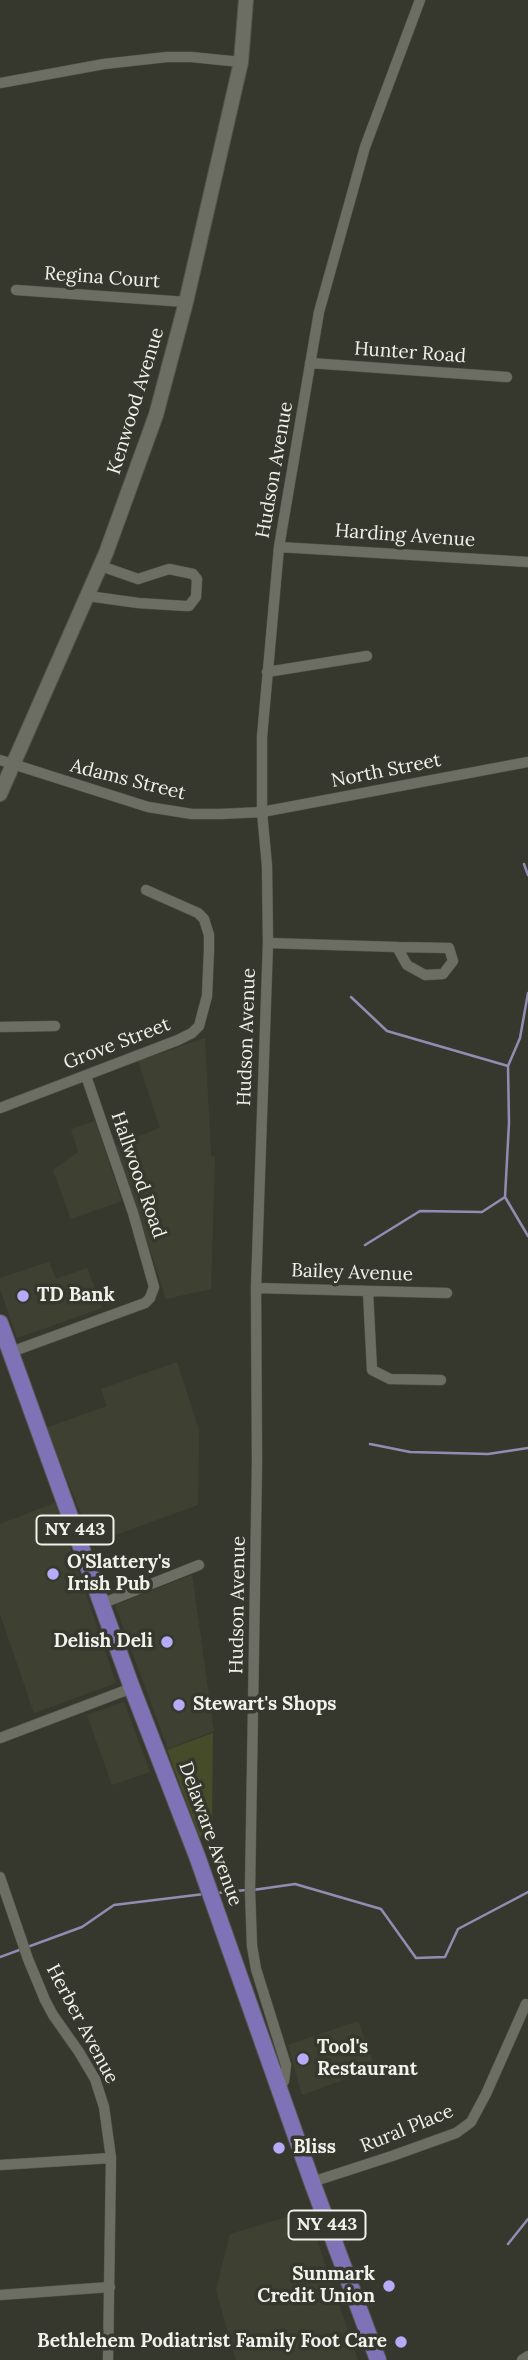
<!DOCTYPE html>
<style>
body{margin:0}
canvas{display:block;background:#36382e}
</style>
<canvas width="528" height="2360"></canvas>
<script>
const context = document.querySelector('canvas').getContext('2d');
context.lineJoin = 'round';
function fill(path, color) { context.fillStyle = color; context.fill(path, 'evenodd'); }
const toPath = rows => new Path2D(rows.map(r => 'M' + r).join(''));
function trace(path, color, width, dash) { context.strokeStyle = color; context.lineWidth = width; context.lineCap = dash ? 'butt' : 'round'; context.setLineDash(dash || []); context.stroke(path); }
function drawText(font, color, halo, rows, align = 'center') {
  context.font = font + ' Lora,serif'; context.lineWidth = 7; context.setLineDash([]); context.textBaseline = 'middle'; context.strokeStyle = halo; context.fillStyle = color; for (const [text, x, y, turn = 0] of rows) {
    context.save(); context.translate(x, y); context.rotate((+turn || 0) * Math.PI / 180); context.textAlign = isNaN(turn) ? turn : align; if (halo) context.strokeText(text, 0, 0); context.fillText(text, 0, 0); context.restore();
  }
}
fill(toPath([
 [205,1038,211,1156,215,1157,211,1289,166,1299,116,1145,160,1128,138,1061],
 [95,1121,122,1201,71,1219,53,1170,78,1152,71,1129],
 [49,1262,56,1279,87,1268,102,1308,17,1338,0,1289,0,1278],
 [177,1362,199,1430,198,1505,93,1543,46,1428,107,1406,101,1389],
 [55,1503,116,1683,34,1713,0,1614,0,1524],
 [192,1575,214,1731,168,1749,115,1605],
 [124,1702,150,1772,112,1785,87,1715],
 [358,2021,375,2068,302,2095,288,2045],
 [307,2211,358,2360,236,2360,216,2290,230,2234]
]), '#3e4131');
fill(toPath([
 [213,1733,212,1818,200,1838,167,1750]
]), '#464c29');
trace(toPath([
 [524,864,528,875],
 [351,997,387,1031,508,1066,509,1123,505,1197,528,1236],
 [508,1066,520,1038,528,993],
 [365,1245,420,1211,482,1212,505,1197],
 [370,1444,410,1452,488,1454,528,1448],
 [253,1890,295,1884,381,1909,416,1958,445,1957,458,1929,528,1892],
 [218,1893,246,1890],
 [0,1957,82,1927,114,1905,204,1894],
 [508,2244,528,2219]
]), '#928cb2', 2.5);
const street = toPath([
 [0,83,104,64,167,57,191,57,241,62],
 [16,290,186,302],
 [310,363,507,377],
 [279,547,528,562],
 [88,596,138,603,186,606,189,606,196,597,197,579,193,574,169,569,138,579,101,566],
 [267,672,367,656],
 [0,760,148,807,192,814,221,814,262,812,528,762],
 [268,943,397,947],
 [397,947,449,948,453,961,443,974,425,975,407,965,397,947],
 [0,1027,55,1026],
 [0,1108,178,1040,192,1033,199,1026,207,996,209,950,209,935,204,919,198,913,146,890],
 [256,1288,447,1293],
 [368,1292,372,1370,390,1379,441,1380],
 [11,1352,145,1303,150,1298,154,1287,133,1213,86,1076],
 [101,1604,199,1565],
 [0,1738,132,1688],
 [0,1877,28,1959,45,2000,53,2015,79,2052,95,2079,104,2107,111,2158,108,2360],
 [278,2089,284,2081,286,2065,256,1969,252,1946,250,1890,257,1463,256,1288,268,943,267,866,262,812,262,737,279,547,319,312,365,147,420,0],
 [0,2165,111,2158],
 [312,2182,392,2156,456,2133,463,2128,471,2122,486,2094,526,2004],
 [0,2295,110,2287],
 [522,2360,528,2356]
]);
const secondary = toPath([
 [0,794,106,553,156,415,186,302,241,62,246,0]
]);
const primary = toPath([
 [0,1323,132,1688,197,1856,312,2182,378,2360]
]);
trace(street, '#54564d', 11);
trace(secondary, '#54564d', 16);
trace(primary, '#54564d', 18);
trace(street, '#6c6e63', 10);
trace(secondary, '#6c6e63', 14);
trace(primary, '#8072b6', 16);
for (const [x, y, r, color] of [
 [23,1296,7,"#b6abf8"],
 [53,1574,7,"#b6abf8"],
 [167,1642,7,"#b6abf8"],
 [179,1705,7,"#b6abf8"],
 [303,2059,7,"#b6abf8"],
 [279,2148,7,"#b6abf8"],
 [389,2286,7,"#b6abf8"],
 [401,2342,7,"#b6abf8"]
]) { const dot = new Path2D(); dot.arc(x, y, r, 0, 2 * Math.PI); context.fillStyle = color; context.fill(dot); trace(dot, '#36382e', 2.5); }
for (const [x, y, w] of [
 [75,1530,77],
 [327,2225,77]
]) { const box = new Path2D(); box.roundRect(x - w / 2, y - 14.5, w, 29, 5); context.fillStyle = '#36382e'; context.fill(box); trace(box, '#f0f2eb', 2); }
drawText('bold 18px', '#f0f2eb', null, [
 ["NY 443",75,1530],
 ["NY 443",327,2225]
]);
drawText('19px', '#f0f2eb', '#36382e', [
 ["Regina Court",102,278,4],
 ["Hunter Road",410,353,4],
 ["Kenwood Avenue",136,401,-73],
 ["Hudson Avenue",275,470,-80],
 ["Harding Avenue",405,536,4],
 ["North Street",386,771,-11],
 ["Adams Street",128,780,14],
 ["Hudson Avenue",247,1037,-88],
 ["Grove Street",117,1044,-21],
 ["Hallwood Road",138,1175,71],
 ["Bailey Avenue",352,1273,2],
 ["Hudson Avenue",238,1605,-89],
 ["Delaware Avenue",210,1834,70],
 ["Herber Avenue",82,2024,62],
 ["Rural Place",407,2129,-22]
]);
drawText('bold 19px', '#f0f2eb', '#36382e', [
 ["TD Bank",37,1296],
 ["O'Slattery's",67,1563],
 ["Irish Pub",67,1585],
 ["Delish Deli",153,1642,"right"],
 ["Stewart's Shops",193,1705],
 ["Tool's",317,2048],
 ["Restaurant",317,2070],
 ["Bliss",293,2148],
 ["Sunmark",375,2275,"right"],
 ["Credit Union",375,2297,"right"],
 ["Bethlehem Podiatrist Family Foot Care",387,2342,"right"]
], 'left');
</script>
